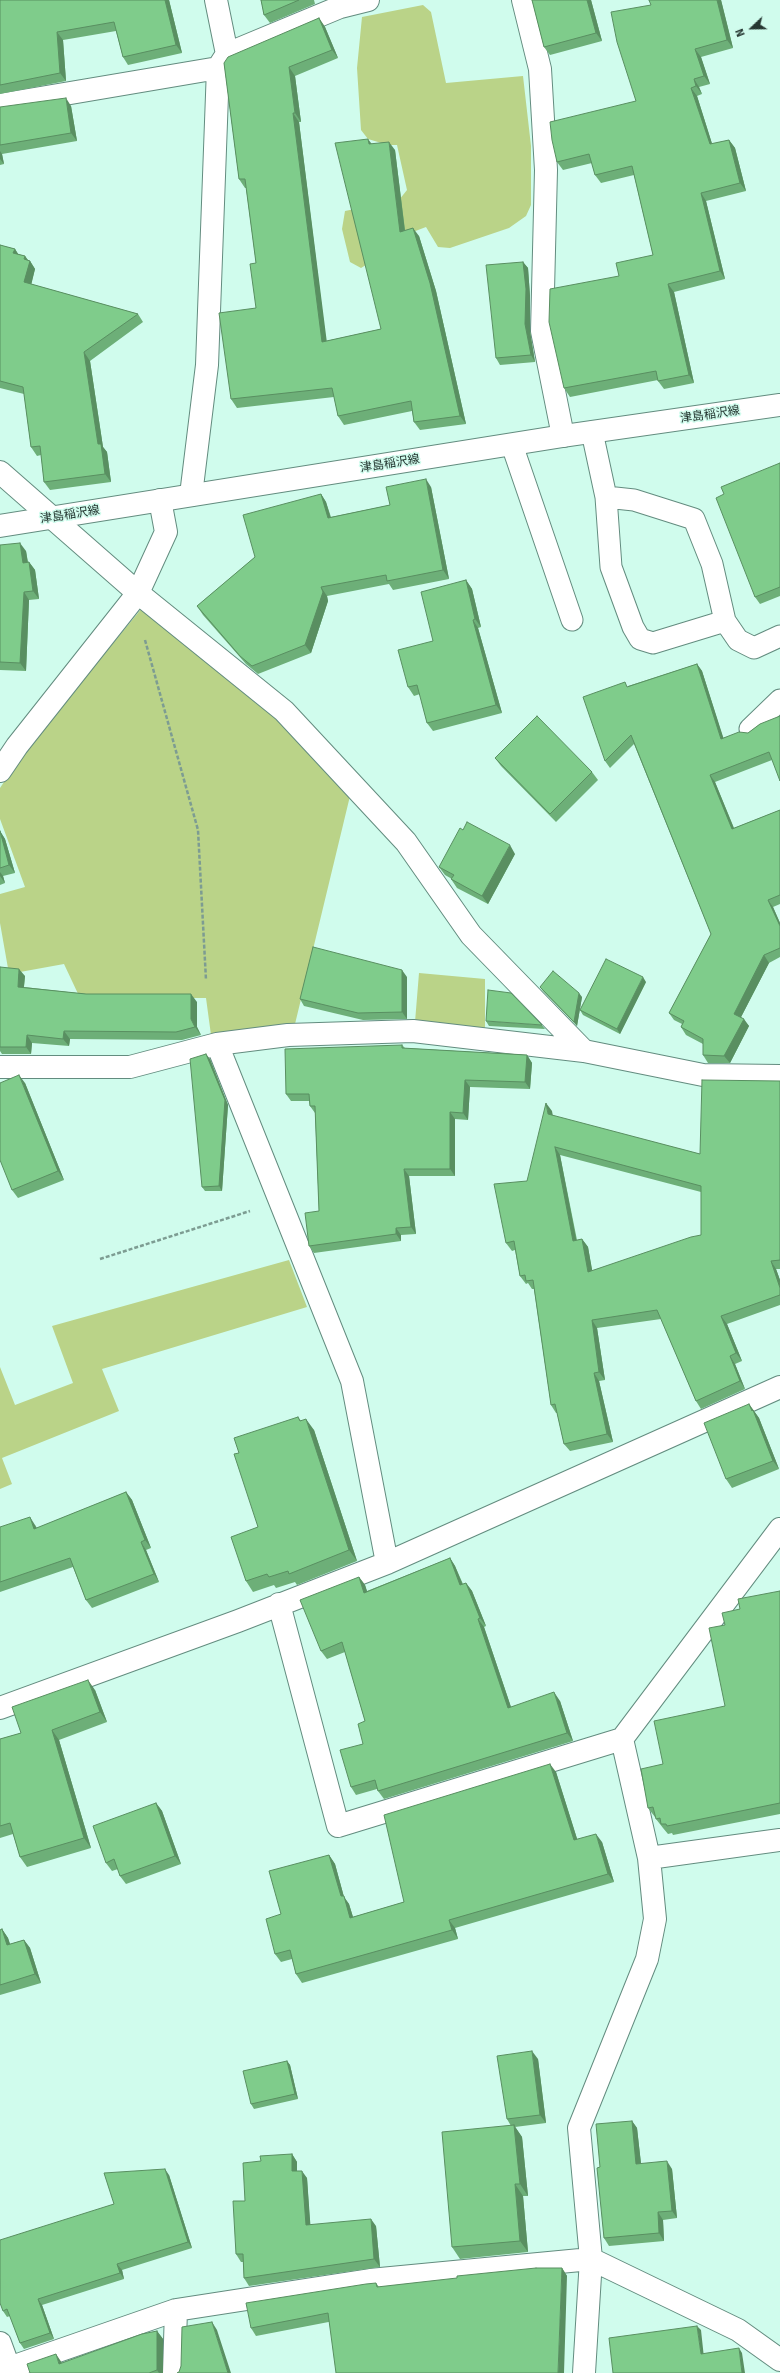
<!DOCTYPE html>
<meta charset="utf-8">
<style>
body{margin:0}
#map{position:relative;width:780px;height:2373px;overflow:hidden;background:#d0fced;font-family:Signika,sans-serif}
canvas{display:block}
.north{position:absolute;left:732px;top:8px;width:40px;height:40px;-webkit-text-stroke:3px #d0fced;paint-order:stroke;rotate:248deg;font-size:11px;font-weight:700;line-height:16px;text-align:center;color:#253631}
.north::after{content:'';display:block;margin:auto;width:14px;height:18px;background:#253631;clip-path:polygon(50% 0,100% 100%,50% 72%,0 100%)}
</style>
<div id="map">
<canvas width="780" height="2373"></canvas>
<div class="north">N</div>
</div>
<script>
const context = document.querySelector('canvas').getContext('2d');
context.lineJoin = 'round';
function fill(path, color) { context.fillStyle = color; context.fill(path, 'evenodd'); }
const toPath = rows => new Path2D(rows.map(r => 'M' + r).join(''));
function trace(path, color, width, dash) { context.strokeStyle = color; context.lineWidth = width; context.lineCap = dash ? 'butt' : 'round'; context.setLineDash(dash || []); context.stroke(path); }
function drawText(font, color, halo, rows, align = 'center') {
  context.font = font + ' Signika,"Noto Sans JP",sans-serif'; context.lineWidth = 3; context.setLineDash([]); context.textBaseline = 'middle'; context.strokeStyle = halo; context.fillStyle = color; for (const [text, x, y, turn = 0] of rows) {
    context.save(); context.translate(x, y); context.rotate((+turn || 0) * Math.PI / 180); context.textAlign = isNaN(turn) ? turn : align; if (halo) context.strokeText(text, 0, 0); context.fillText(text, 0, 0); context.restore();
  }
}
fill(toPath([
 [423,5,431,12,446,83,523,76,531,146,531,205,526,216,509,228,450,248,438,247,426,227,373,247,371,262,361,268,350,262,342,229,345,211,399,200,407,190,397,145,388,145,368,139,361,130,357,68,362,17],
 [142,608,288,725,350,796,295,1024,211,1035,206,998,80,998,64,964,9,974,0,923,0,894,25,887,0,819,0,788,23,753],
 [419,973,485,979,485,1028,415,1022],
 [289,1260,307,1307,102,1369,119,1411,2,1458,12,1484,0,1489,0,1367,15,1405,73,1383,52,1326]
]), '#bad388');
const service = toPath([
 [592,432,606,497,611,567,633,627,640,639,653,643,725,621],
 [512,445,572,620],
 [606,497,634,500,694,519,712,564,725,621,738,640,754,648,780,636],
 [750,729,780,700]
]);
const minor = toPath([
 [216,0,227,54],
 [523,0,540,69,546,170,542,331,563,436],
 [0,105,218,68],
 [0,472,138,593,284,711,406,842,471,935,584,1051],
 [191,495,207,365,218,68,227,54,340,7,368,0],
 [0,771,17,746,138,593,166,532,160,500],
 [217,1044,352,1381,387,1563],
 [0,1067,130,1067,217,1044,288,1035,413,1031,584,1051,703,1075,780,1076],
 [279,1604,338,1826,622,1739],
 [0,1708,238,1621,387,1563,780,1387],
 [649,1858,780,1840],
 [0,2343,11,2373],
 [9,2368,176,2310,370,2280,591,2259,738,2330,780,2360],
 [174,2373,176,2310],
 [584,2373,591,2259,579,2128,647,1959,655,1919,649,1858,622,1739,780,1529]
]);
const secondary = toPath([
 [0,526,563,436,780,405]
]);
trace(service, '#638c7f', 23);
trace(minor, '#638c7f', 24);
trace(secondary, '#638c7f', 24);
trace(toPath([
 [145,640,198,830,206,980],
 [100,1259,250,1211]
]), '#7d9c92', 2.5, [4, 2]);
trace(service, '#fff', 21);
trace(minor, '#fff', 22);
trace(secondary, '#fff', 22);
fill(toPath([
 [0,0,169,0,182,53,128,65,123,57,116,31,63,40,66,81,0,94],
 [261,0,314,0,315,4,270,23,264,15],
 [532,0,591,0,602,41,550,55,544,47],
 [721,0,733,48,701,57,710,84,699,87,702,94,697,96,712,144,729,140,735,148,746,191,706,201,725,279,674,292,694,383,664,389,658,381,658,380,570,397,564,388,619,276,653,255,634,175,601,183,595,175,592,163,563,170,557,162,636,101,651,5],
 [319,18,325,27,338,58,295,76,301,122,299,122,326,341,381,329,371,144,395,150,405,230,419,236,436,291,466,424,420,430,414,422,412,411,344,425,338,416,334,397,237,408,231,399,256,308,256,263,246,188,245,188,239,179,224,63],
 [71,106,77,141,2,154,4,164,0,165,0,107],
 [0,245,15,249,18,254,25,256,28,260,30,261,35,269,31,284,138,314,143,322,90,361,103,447,107,452,111,482,50,490,44,482,41,455,37,456,31,447,24,394,0,388],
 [523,262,528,268,530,296,530,331,535,362,500,365,496,358],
 [780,463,780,596,760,604,755,597,724,494],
 [431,487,449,579,393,590,389,584,327,596,328,601,311,653,258,674,246,664,203,615,197,606,255,557,321,494,326,502,331,517,390,505],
 [0,545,26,551,28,562,29,562,35,570,39,599,29,600,26,671,0,670],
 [466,580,472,589,481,627,478,628,502,713,433,731,427,723,420,694,414,696,408,687],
 [697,664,702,671,723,738,748,733,760,724,772,760,715,782,734,828,780,810,780,904,773,907,780,923,780,957,769,963,741,1017,749,1026,730,1063,708,1063,703,1055,703,1044,686,1035,681,1027,682,1024,674,1020,669,1013,711,934,634,744,610,768,605,761,628,686],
 [495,758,592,772,598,780,556,822,501,766],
 [0,831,5,839,15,873,3,876,5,883,0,885],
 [515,854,488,904,457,888,451,879,452,879,445,875,439,867],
 [0,967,25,976,24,987,86,994,197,1002,197,1027,201,1035,182,1040,70,1039,69,1046,32,1043,31,1054,2,1054,0,1051],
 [407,977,407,1019,363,1020,304,1006,300,999],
 [646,982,620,1034,583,1015,580,1010],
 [540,987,582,997,577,1026,543,991],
 [486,1021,542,1025,545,1029,489,1026],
 [402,1045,405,1048,527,1055,532,1063,530,1089,470,1087,468,1120,455,1119,455,1176,409,1176,416,1234,401,1235,401,1241,314,1253,309,1246,319,1211,315,1113,310,1106,309,1101,291,1101,286,1094],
 [210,1059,228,1105,222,1191,205,1191,202,1187],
 [780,1081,780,1269,776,1269,780,1280,780,1305,727,1324,742,1361,735,1364,745,1389,701,1409,696,1401,661,1319,597,1328,605,1380,599,1381,613,1442,570,1451,564,1444,557,1413,556,1413,551,1405,534,1289,532,1289,528,1283,526,1284,520,1276,515,1250,512,1251,506,1243,552,1111,552,1116,700,1154],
 [560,1155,701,1192,701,1235,592,1271,588,1247,582,1239,577,1240],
 [25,1083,64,1180,18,1198,12,1190],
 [749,1404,759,1418,779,1469,732,1488,726,1479],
 [298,1417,301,1421,314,1430,357,1561,297,1585,295,1582,276,1588,274,1585,253,1592,246,1581,258,1527,239,1453],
 [126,1492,132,1500,151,1548,146,1550,159,1582,92,1608,86,1600,73,1567,0,1592,0,1527,35,1525,37,1528],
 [450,1558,455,1566,463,1584,466,1583,472,1591,486,1626,484,1627,511,1707,560,1701,573,1741,384,1799,378,1791,377,1789,356,1795,351,1787,363,1744,365,1721,345,1652,327,1659,321,1651,359,1577,365,1585,367,1591],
 [780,1591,780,1814,673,1835,672,1833,668,1834,663,1828,656,1819,656,1817,655,1817,648,1808,663,1764,725,1706,725,1625,740,1609],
 [95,1690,107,1722,59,1740,91,1848,27,1867,20,1857,13,1834,0,1838,0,1739,21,1733],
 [556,1772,577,1839,602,1842,614,1882,455,1928,458,1939,302,1983,296,1974,292,1959,281,1962,275,1954,281,1914,329,1855,335,1864,344,1897,349,1904,353,1917,404,1902],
 [156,1803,162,1811,181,1864,126,1884,120,1876,118,1869,112,1871,106,1863],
 [2,1929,8,1938,10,1944,24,1940,30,1948,41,1983,0,1995,0,1930],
 [538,2059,546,2123,515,2127,522,2137,528,2196,523,2196,528,2252,460,2259,452,2247,511,2126,507,2119],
 [287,2061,290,2065,298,2099,254,2109,251,2104],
 [632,2121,637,2128,641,2164,672,2169,677,2218,663,2220,664,2241,609,2246,604,2238,600,2167],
 [292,2154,297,2162,297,2171,307,2178,310,2225,376,2226,380,2267,249,2286,244,2278,243,2262,241,2262,236,2254,245,2201,261,2161],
 [169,2175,192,2248,122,2270,124,2279,42,2305,54,2339,24,2349,20,2343,10,2316,7,2317,3,2311,114,2204],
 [562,2268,567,2276,256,2336,251,2328,376,2283,379,2287],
 [157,2331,163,2339,163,2373,30,2373,62,2363]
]), '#6daf78');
fill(toPath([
 [165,0,169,0,182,53,176,45],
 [587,0,591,0,602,41,596,33],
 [717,0,721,0,733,48,727,40],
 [319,18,325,27,338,58,332,50],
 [57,32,63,40,66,81,60,73],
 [695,49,701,57,710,84,704,76],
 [289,67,295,76,301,122,295,113],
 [694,79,699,87,702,94,696,86],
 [691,88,697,96,715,153,710,144],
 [66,98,71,106,77,141,71,133],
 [293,113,299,122,328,351,322,342],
 [368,139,374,147,369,144],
 [729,140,735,148,746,191,740,183],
 [389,142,395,150,406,240,400,232],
 [0,151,2,154,4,164,0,159],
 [701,193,706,201,725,279,720,271],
 [413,228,419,236,436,291,466,424,460,416],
 [15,249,20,257,13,253],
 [25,256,29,262,30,261,35,269,30,290,24,282],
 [523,262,528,268,530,296,530,331,535,362,531,355,525,324],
 [668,284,674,292,694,383,689,375],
 [84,352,90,361,103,447,107,452,111,482,105,474,98,444],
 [426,479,431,487,449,579,443,570],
 [321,494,326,502,333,526,328,518],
 [20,543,26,551,29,571,23,563],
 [29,562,35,570,39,599,33,591],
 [466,580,472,589,481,627,475,619],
 [321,587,327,596,328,601,311,653,305,645],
 [24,592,29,600,26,671,20,663],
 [473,620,478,628,502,713,496,705],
 [697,664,702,671,726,746,721,739],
 [710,775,715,782,737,836,732,829],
 [0,831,5,839,15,873,9,865],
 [510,845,515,854,488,904,482,896],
 [0,872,3,876,5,883,0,876],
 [768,900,773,907,780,923,780,926],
 [764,955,769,963,739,1021,734,1014],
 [19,969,25,976,23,995,18,987],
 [402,970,407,977,407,1019,402,1012],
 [643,977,646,982,620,1034,617,1029],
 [579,993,582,997,577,1026,574,1022],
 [191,994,197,1002,197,1027,201,1035,195,1027,191,1019],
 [744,1019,749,1026,730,1063,724,1056],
 [64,1031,70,1039,69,1046,63,1039],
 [27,1035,32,1043,31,1054,26,1047],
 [206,1054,210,1059,228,1105,222,1191,219,1186],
 [527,1055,532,1063,530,1089,525,1082],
 [19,1075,25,1083,64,1180,58,1171],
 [465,1080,470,1087,468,1120,463,1113],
 [546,1103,552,1111,554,1122,548,1114],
 [450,1112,455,1119,455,1176,450,1169],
 [555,1147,560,1155,578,1249,573,1241],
 [404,1169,409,1176,416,1234,411,1227],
 [396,1228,401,1235,401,1241,396,1234],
 [582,1239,588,1247,594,1280,588,1272],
 [771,1261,776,1269,780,1280,780,1288],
 [721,1316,727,1324,742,1361,736,1353],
 [592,1320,597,1328,605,1380,599,1372],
 [730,1356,735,1364,745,1389,740,1381],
 [594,1373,599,1381,613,1442,607,1434],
 [749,1404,759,1418,779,1469,773,1461],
 [306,1419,314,1430,357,1561,349,1550],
 [126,1492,132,1500,151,1548,145,1540],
 [30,1517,35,1525,40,1538,34,1529],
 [141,1542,146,1550,159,1582,154,1574],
 [450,1558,455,1566,466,1593,460,1585],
 [359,1577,365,1585,370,1601,364,1593],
 [466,1583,472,1591,486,1626,480,1618],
 [478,1619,484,1627,514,1716,508,1708],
 [88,1680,95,1690,107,1722,100,1712],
 [554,1692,560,1701,573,1741,567,1733],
 [52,1730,59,1740,91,1848,84,1838],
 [550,1764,556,1772,580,1848,574,1840],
 [156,1803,162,1811,181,1864,175,1856],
 [596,1834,602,1842,614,1882,608,1874],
 [329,1855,335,1864,344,1897,349,1904,356,1927,350,1918,341,1896],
 [449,1920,455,1928,458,1939,452,1930],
 [2,1929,8,1938,13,1953,7,1945],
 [24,1940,30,1948,41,1983,35,1974],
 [532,2051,538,2059,546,2123,540,2115],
 [287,2061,290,2065,298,2099,295,2094],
 [632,2121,637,2128,642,2172,636,2164],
 [514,2125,522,2137,528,2196,520,2184],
 [292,2154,297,2162,297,2179,292,2171],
 [667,2161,672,2169,677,2218,672,2211],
 [165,2169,169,2175,192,2248,188,2242],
 [302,2171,307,2178,311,2233,306,2225],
 [515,2184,523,2196,528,2252,520,2241],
 [658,2212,663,2220,664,2241,659,2233],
 [371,2219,376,2226,380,2267,374,2259],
 [117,2264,122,2270,124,2279,120,2273],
 [562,2268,567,2276,564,2373,558,2373],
 [38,2299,42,2305,54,2339,50,2333],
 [212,2322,217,2330,231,2373,228,2373],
 [697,2326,701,2330,704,2358,701,2354],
 [157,2331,163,2339,163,2373,159,2373,157,2370],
 [739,2348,742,2353,745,2373,742,2373],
 [56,2354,62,2363,65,2373,59,2364]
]), '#598f61');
const building = toPath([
 [0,0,165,0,176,45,123,57,114,22,57,32,60,73,0,85,0,0],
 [261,0,299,0,264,15,261,0],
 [532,0,587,0,596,33,544,47,532,0],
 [649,0,717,0,727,40,695,49,704,76,694,79,696,86,691,88,710,144,729,140,740,183,701,193,720,271,668,284,689,375,658,381,656,371,564,388,549,322,550,289,619,276,616,263,653,255,632,166,595,175,589,154,557,162,552,140,550,122,636,101,617,42,611,12,651,5,649,0],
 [319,18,332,50,289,67,295,113,293,113,322,342,381,329,335,143,368,139,369,144,389,142,400,232,413,228,430,283,460,416,414,422,411,401,338,416,332,388,231,399,219,313,256,308,250,264,256,263,245,179,239,179,224,63,228,57,319,18],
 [66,98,71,133,0,145,0,107,66,98],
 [0,245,15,249,13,253,25,256,24,259,30,261,24,282,138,314,84,352,98,444,101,444,105,474,44,482,40,446,31,447,23,387,0,381,0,245],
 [523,262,526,289,525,324,531,355,496,358,486,265,523,262],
 [780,463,780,587,755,597,716,498,724,494,721,487,780,463],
 [426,479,443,570,387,581,386,575,321,587,323,592,305,645,252,666,240,656,197,606,255,557,243,515,321,494,328,518,390,505,386,487,426,479],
 [20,543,23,563,29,562,33,591,24,592,20,663,0,662,0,545,20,543],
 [466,580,475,619,473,620,496,705,427,723,417,685,408,687,398,650,433,641,421,592,466,580],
 [697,664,721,739,739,732,748,733,760,724,780,716,780,781,769,752,710,775,732,829,780,810,780,895,768,900,780,926,780,948,764,955,734,1014,744,1019,724,1056,703,1055,703,1039,681,1027,684,1021,669,1013,711,934,631,735,605,761,583,697,625,682,627,687,697,664],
 [537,716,592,772,550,814,495,758,537,716],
 [467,822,510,845,482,896,451,879,454,875,439,867,460,828,463,830,467,822],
 [0,831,9,865,0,868,0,831],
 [313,947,402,970,402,1012,358,1013,300,999,313,947],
 [606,959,643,977,617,1029,580,1010,606,959],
 [0,967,19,969,18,987,86,994,191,994,191,1019,195,1027,176,1032,64,1031,63,1039,27,1035,26,1047,0,1047,0,967],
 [553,971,579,993,574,1022,540,987,553,971],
 [488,990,511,993,542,1025,486,1021,488,990],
 [402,1045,402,1048,527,1055,525,1082,465,1080,463,1113,450,1112,450,1169,404,1169,411,1227,396,1228,396,1234,309,1246,305,1213,319,1211,315,1106,310,1106,309,1094,286,1094,285,1049,402,1045],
 [206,1054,225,1100,219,1186,202,1187,190,1059,206,1054],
 [19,1075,58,1171,12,1190,0,1160,0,1083,19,1075],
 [702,1080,780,1081,780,1260,771,1261,780,1288,780,1295,721,1316,736,1353,730,1356,740,1381,696,1401,657,1310,592,1320,599,1372,594,1373,607,1434,564,1444,555,1404,551,1405,533,1280,526,1281,525,1275,520,1276,514,1241,506,1243,494,1184,527,1181,546,1103,548,1114,700,1154,702,1080],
 [555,1147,701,1186,701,1235,691,1237,588,1272,582,1239,573,1241,555,1147],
 [749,1404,752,1411,753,1410,773,1461,726,1479,704,1423,749,1404],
 [298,1417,300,1421,306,1419,349,1550,289,1574,288,1571,269,1577,267,1574,246,1581,231,1537,258,1527,234,1454,239,1453,234,1438,298,1417],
 [126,1492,145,1540,141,1542,154,1574,86,1600,70,1558,0,1582,0,1527,30,1517,34,1529,126,1492],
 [450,1558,460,1585,466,1583,480,1618,478,1619,508,1708,554,1692,567,1733,378,1791,375,1780,351,1787,340,1750,363,1744,358,1724,365,1721,342,1642,321,1651,300,1600,359,1577,364,1593,450,1558],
 [780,1591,780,1803,667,1826,666,1824,661,1824,660,1818,656,1819,653,1807,648,1808,641,1769,663,1764,654,1721,725,1706,709,1628,725,1625,722,1613,740,1609,738,1599,780,1591],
 [88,1680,100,1712,52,1730,84,1838,20,1857,10,1823,0,1826,0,1739,21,1733,12,1707,88,1680],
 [550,1764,574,1840,596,1834,608,1874,449,1920,452,1930,296,1974,290,1950,275,1954,266,1919,281,1914,269,1871,329,1855,341,1896,344,1896,350,1918,404,1902,384,1815,550,1764],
 [156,1803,175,1856,120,1876,114,1859,106,1863,93,1826,156,1803],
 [2,1929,7,1945,24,1940,35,1974,0,1985,0,1930,2,1929],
 [532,2051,540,2115,507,2119,497,2056,532,2051],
 [287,2061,295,2094,251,2104,243,2071,287,2061],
 [632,2121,636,2164,667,2161,672,2211,658,2212,659,2233,604,2238,597,2168,600,2167,596,2124,632,2121],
 [514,2125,520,2184,515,2184,520,2241,452,2247,442,2132,514,2125],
 [292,2154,292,2171,302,2171,306,2225,371,2219,374,2259,244,2278,243,2254,236,2254,233,2201,245,2201,243,2163,261,2161,260,2156,292,2154],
 [165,2169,188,2242,117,2264,120,2273,38,2299,50,2333,20,2343,7,2309,3,2311,0,2303,0,2240,114,2204,104,2173,165,2169],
 [536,2268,562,2268,558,2373,336,2373,328,2313,251,2328,246,2303,366,2284,376,2283,377,2287,457,2278,457,2276,536,2268],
 [212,2322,228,2373,177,2373,179,2372,181,2366,182,2327,212,2322],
 [697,2326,701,2354,739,2348,742,2373,613,2373,609,2338,697,2326],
 [157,2331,157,2370,149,2373,30,2373,27,2364,56,2354,59,2364,142,2334,157,2331]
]);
fill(building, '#7fcc8b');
trace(building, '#598f61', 1);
drawText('12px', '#253631', '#d0fced', [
 ["津島稲沢線",710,415,-8],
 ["津島稲沢線",390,464,-9],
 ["津島稲沢線",70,515,-9]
]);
</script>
